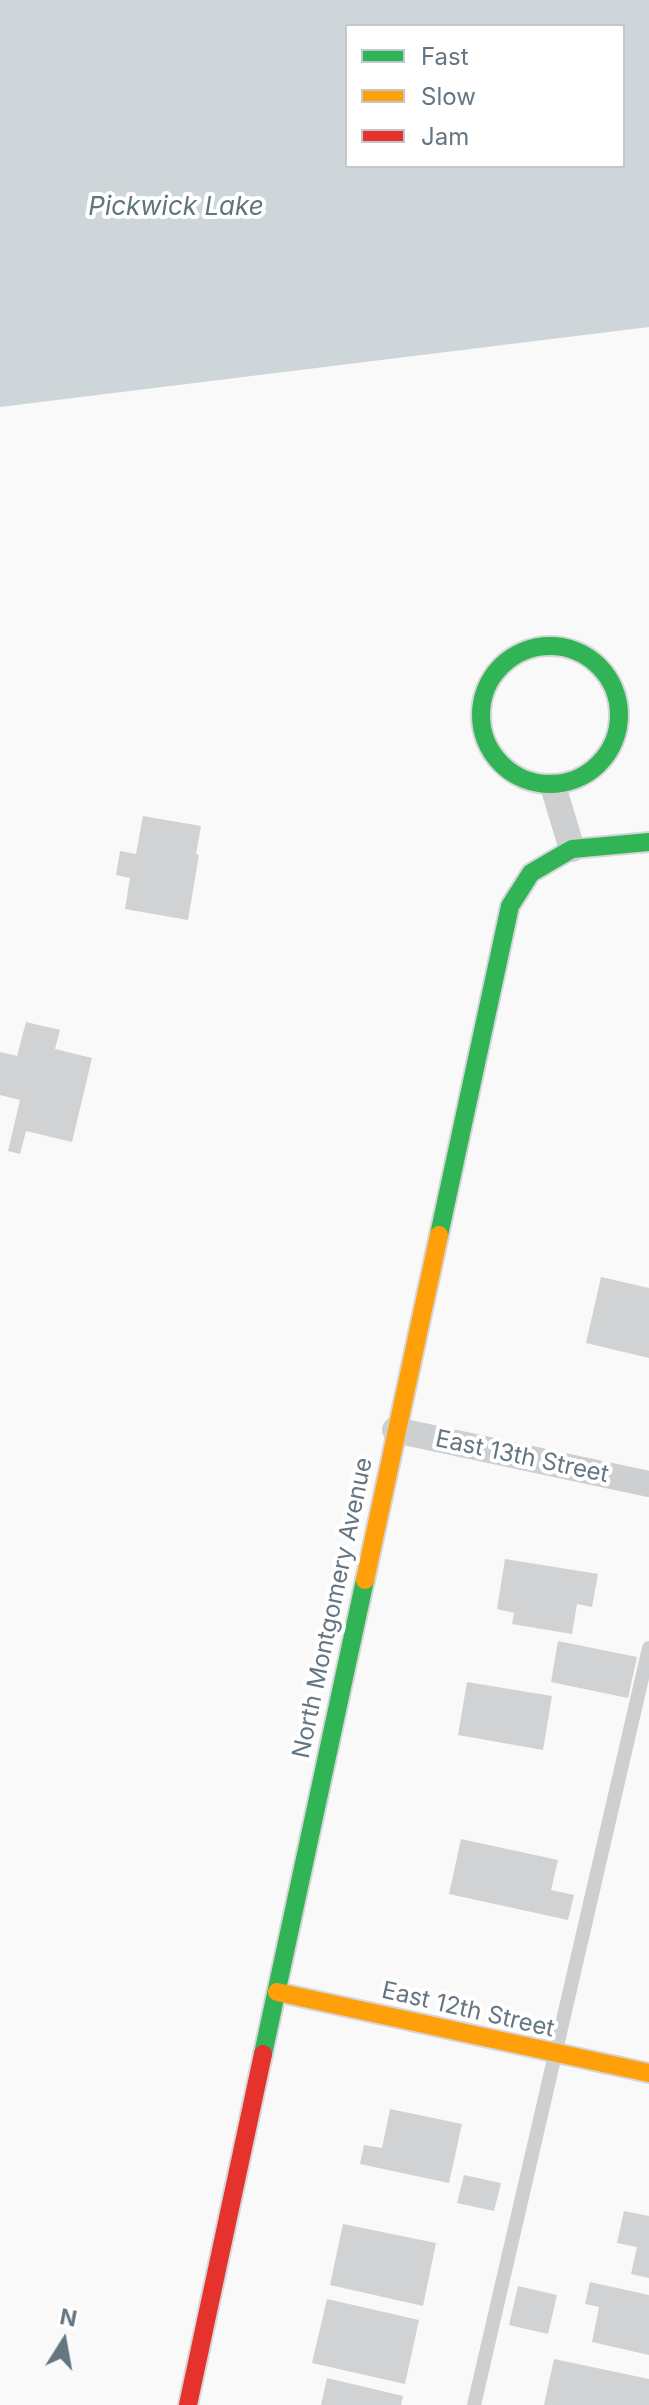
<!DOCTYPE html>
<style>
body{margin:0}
#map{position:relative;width:649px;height:2405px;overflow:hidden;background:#f9f9f9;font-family:Inter,sans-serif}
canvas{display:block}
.legend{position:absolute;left:345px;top:24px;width:280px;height:144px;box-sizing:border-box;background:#fff;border:2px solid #c1c8cd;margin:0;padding:10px 14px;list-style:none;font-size:24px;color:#657683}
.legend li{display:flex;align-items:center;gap:16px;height:40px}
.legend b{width:40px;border:2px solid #c1c8cd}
.north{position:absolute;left:24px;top:2301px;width:80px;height:80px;-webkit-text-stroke:6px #fff;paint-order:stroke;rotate:11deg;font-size:22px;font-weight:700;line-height:32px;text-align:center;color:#657683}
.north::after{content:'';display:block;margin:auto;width:28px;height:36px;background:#657683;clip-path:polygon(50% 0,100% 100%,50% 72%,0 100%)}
</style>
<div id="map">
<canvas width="649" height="2405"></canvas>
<ul class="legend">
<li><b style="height:10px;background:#30b455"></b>Fast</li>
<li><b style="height:10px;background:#ff9f0a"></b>Slow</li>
<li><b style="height:10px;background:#e5322d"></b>Jam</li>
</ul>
<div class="north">N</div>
</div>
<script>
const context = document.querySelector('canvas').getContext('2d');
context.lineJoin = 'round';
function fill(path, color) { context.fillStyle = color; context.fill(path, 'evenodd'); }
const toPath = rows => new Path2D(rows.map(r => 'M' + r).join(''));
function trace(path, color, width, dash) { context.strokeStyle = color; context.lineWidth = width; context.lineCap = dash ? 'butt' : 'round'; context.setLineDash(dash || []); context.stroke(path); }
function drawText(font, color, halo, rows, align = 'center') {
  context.font = font + ' Inter,sans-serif'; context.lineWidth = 8; context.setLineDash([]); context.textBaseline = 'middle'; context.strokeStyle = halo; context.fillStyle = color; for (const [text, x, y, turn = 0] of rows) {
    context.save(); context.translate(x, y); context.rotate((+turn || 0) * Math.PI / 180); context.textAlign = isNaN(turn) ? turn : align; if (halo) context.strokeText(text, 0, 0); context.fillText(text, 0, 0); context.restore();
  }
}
fill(toPath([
 [0,0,649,0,649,327,0,407],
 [347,26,623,26,623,166,347,166]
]), '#ced6d9');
fill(toPath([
 [143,816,201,826,196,854,199,855,188,920,125,909,130,878,116,875,120,851,136,854],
 [26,1022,60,1030,55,1049,92,1058,72,1142,26,1131,20,1154,8,1151,20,1100,0,1095,0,1052,17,1056],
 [601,1277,649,1288,649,1358,586,1343],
 [505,1559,598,1574,592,1607,577,1604,572,1634,512,1624,514,1613,497,1609],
 [558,1641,637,1657,628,1698,551,1682],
 [467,1682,552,1696,543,1750,458,1735],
 [461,1839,558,1860,551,1890,574,1895,568,1920,449,1894],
 [390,2109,462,2124,449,2183,360,2164,364,2145,382,2148],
 [464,2175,501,2183,494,2211,457,2203],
 [624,2211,649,2216,649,2278,631,2274,637,2247,617,2243],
 [343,2224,436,2243,423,2306,330,2285],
 [590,2282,649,2295,649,2355,592,2342,599,2307,585,2304],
 [518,2286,557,2295,548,2334,509,2325],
 [327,2299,419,2320,405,2384,312,2363],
 [554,2359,649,2379,649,2405,544,2405],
 [327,2378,403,2396,401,2405,321,2405]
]), '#d0d2d3');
const fast = toPath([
 '481 715a69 69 0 1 1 138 0a69 69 0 1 1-138 0Z',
 [439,1235,510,906,531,873,572,849,649,842],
 [263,2054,365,1580]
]);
const slow = toPath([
 [365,1580,439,1235],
 [277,1992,649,2073]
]);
const jam = toPath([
 [188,2405,263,2054]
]);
trace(fast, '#d5d6d7', 22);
trace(slow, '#d5d6d7', 22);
trace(jam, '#d5d6d7', 22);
trace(toPath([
 [474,2405,649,1648]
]), '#cecfd0', 14);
trace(toPath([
 [553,786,572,849],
 [395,1430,649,1484]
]), '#cecfd0', 26);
trace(fast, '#30b455', 18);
trace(slow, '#ff9f0a', 18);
trace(jam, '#e5322d', 18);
drawText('24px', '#657683', '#fff', [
 ["East 13th Street",522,1457,12],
 ["North Montgomery Avenue",333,1608,-78],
 ["East 12th Street",468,2010,13]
]);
drawText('italic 26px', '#60757c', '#fff', [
 ["Pickwick Lake",176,207]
]);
</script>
